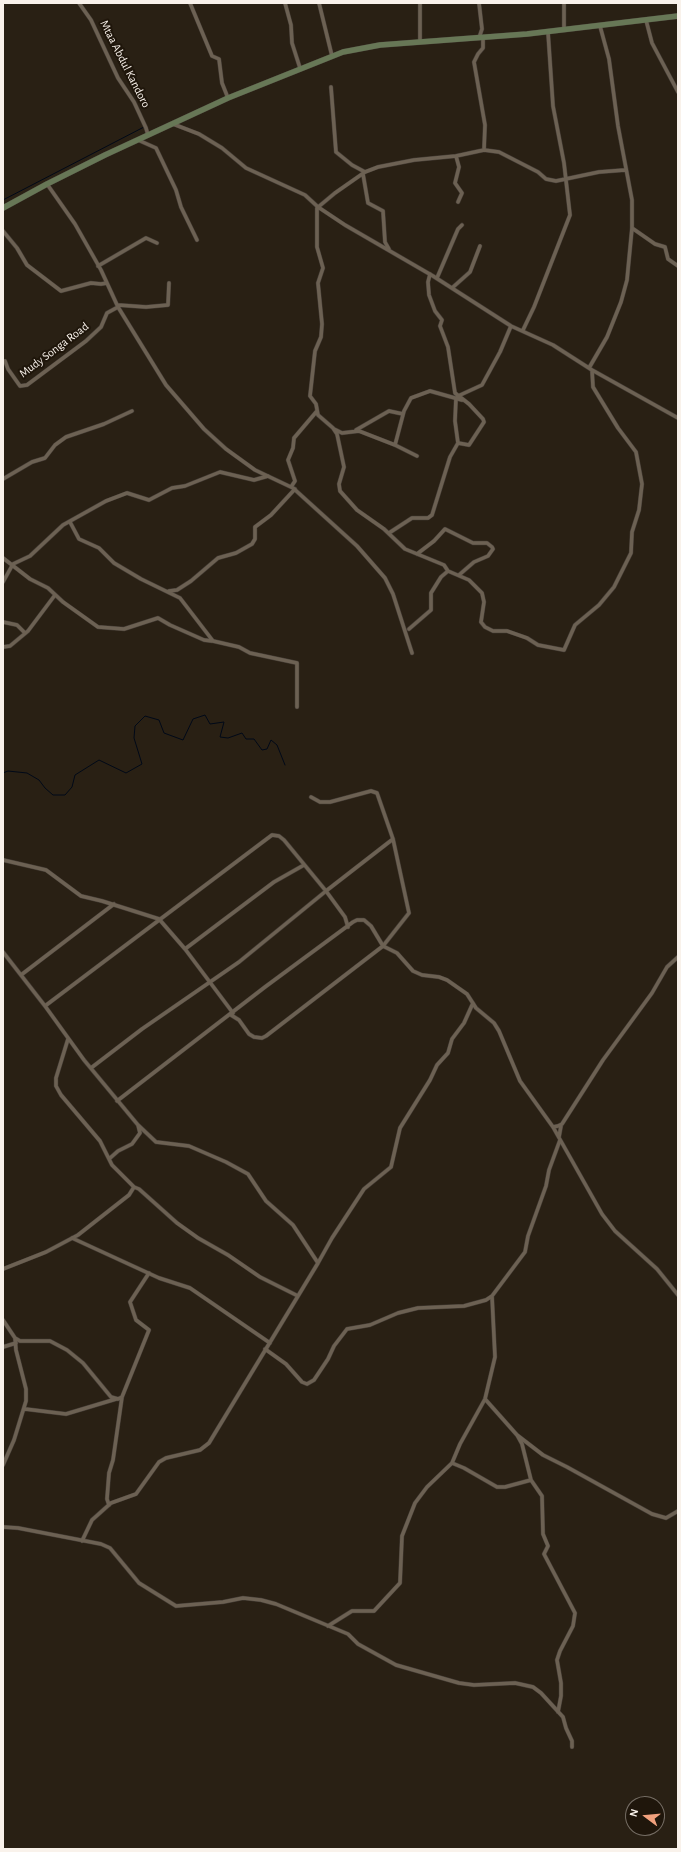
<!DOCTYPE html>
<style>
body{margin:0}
#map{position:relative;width:681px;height:1852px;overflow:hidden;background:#292014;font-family:"Alegreya Sans",sans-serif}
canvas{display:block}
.frame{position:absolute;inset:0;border:4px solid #f9f2eb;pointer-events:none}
.north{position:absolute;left:625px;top:1796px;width:40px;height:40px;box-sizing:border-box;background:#1f160b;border:1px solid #766e65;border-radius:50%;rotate:286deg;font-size:11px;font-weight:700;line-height:16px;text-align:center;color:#f9f2eb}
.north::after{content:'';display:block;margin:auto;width:14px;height:18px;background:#f1a17d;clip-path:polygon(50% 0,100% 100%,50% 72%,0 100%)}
</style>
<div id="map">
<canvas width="681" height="1852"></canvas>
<div class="frame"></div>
<div class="north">N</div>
</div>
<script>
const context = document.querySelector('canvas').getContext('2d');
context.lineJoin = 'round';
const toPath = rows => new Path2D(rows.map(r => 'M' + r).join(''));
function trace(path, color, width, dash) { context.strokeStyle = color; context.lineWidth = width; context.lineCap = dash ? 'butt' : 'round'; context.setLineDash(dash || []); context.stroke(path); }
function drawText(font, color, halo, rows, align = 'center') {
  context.font = font + ' "Alegreya Sans",sans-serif'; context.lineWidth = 4; context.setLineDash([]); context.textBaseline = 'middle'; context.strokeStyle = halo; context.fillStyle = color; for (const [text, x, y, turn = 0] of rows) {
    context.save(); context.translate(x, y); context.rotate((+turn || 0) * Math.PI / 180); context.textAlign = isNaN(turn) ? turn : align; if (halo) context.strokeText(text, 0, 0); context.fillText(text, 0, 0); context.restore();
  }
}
trace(toPath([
 [3,200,144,127],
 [3,773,8,771,27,773,39,780,45,788,53,795,65,795,72,787,75,775,99,760,126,773,142,764,134,738,135,726,145,716,159,720,164,733,183,740,193,719,205,715,210,724,224,722,220,737,228,738,242,733,246,739,254,739,262,750,267,749,271,740,277,745,285,765]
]), '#000918', 1);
const minor = toPath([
 [79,3,91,20,118,78,134,102,146,128,148,135],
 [190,3,212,56,219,59,222,83,228,98],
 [285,3,291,25,292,43,300,68],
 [319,3,332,56],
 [420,3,420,41],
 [479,3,482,29,479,38],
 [646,20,652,43,678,92],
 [564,30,564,3],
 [483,37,483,48,478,54,474,62,485,125,484,150],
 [331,87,336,152,352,165,365,172],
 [173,124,199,134,222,148,246,168,305,195,318,207,345,225,433,276,511,326,553,345,592,370,678,418],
 [138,140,156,148,176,190,181,207,197,240],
 [456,156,459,167,455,183,462,193,458,202],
 [363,174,368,203,383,211,385,242,389,249],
 [47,184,75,224,101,270,118,307,166,385,204,429,226,449,255,470,293,488,357,546,385,578,393,594,412,653],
 [632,228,655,244,665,247,668,259,678,266],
 [3,231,17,248,27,265,61,291,91,283,101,284,107,283],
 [98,266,146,238,157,243],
 [437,278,458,229,462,225],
 [452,288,470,272,480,246],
 [118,305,146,307,168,305,169,283],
 [523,330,534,307,570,215,564,163,553,106,548,32],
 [5,361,8,369,20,386,27,385,86,341,101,327,107,313,118,307],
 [589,368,607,337,621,302,627,280,632,228,632,200,618,126,609,59,600,26],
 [458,396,482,385,500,352,511,326],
 [456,398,455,421,458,443],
 [334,429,342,433,359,431,395,445,417,456],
 [356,430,389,411,403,414],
 [395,445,404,411,411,398,430,391,462,400],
 [3,479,32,462,45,458,55,445,66,437,104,424,132,411],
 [291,487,295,481,288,460,293,448,294,438,317,411],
 [70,522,79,539,99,548,114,563,141,579,180,598,213,641,239,647,250,653,297,663,297,707],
 [389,533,412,518,428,518,432,515,450,457,458,443,469,445,484,422,483,419,469,404,455,393,448,347,440,326,442,320,435,311,429,295,428,282,430,274],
 [417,554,434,541,445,529,473,543,487,543,492,547,493,549,488,556,474,562,459,575],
 [3,558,30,579,48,588,63,602,98,627,124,629,158,618,170,625,204,640,212,641],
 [448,571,444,565,405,549,384,529,357,510,340,491,339,484,344,467,337,434,333,428,318,415,316,404,310,396,315,351,321,337,322,324,318,283,323,268,317,247,317,208,335,193,365,172,378,167,414,160,456,156,484,150,499,152,538,172,546,179,556,181,599,172,625,170],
 [3,582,13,564,30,556,63,525,106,501,127,493,149,500,172,488,185,486,220,472,254,480,268,476],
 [169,591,177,590,191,581,218,558,236,553,252,544,255,539,255,527,271,515,295,489],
 [3,622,17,625,25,633],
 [409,629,431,610,431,593,441,577,448,571,469,580,482,593,484,602,481,622,485,627,493,631,507,631,527,638,538,645,564,650,575,625,599,605,614,587,631,553,632,532,639,510,642,484,636,452,618,428,593,387,592,370],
 [3,647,10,646,28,631,55,595],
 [3,860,46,870,81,896,102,901,159,919,185,949,233,1013],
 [185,949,274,882,304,865],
 [3,952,45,1006,84,1060,138,1125,140,1133,132,1144,118,1151,109,1159,112,1165,134,1187,129,1195,78,1235,46,1252,3,1269],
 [21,975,114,904],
 [45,1006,272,835,279,836,284,840,326,891,345,917,348,927],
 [231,1015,239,1020,249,1034,254,1037,262,1038,266,1036,383,946,409,913,393,839,377,793,371,791,330,802,320,802,311,797],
 [68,1039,56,1078,56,1086,61,1095,100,1141,109,1159],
 [91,1068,142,1029,239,962,326,891,393,839],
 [117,1101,265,987,353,922,357,920,364,920,371,926,383,946,397,953,413,971,422,975,439,977,447,980,467,994,476,1008,494,1023,499,1031,520,1081,553,1127,602,1214,615,1231,657,1269,678,1295],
 [138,1125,156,1142,189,1146,226,1162,248,1174,266,1201,293,1225,318,1263],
 [553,1127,558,1126,562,1124,603,1060,652,993,667,967,678,957],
 [559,1137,561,1126],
 [134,1187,139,1189,177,1223,198,1238,228,1255,260,1277,298,1296],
 [72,1238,159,1278,190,1288,270,1343],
 [3,1320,15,1338,20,1341,50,1341,67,1350,83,1363,111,1397,118,1399,122,1397],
 [3,1347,16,1343],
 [265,1349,286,1364,302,1382,307,1384,314,1380,328,1359,334,1346,347,1329,370,1325,398,1313,418,1308,464,1306,486,1300,492,1296,525,1252,528,1236,546,1186,549,1170,560,1140],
 [485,1399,517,1435,543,1455,567,1467,652,1514,666,1518,678,1511],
 [25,1409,66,1414,116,1399],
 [517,1435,522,1444,531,1480,542,1496,543,1534,548,1546,544,1554,575,1613,573,1626,560,1651,557,1660,561,1683,561,1696,558,1712],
 [452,1463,464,1468,497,1487,505,1487,531,1480],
 [3,1465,14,1440,26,1401,26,1389,16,1350,15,1338],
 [109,1505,107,1499,109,1473,113,1460,122,1397,149,1330,136,1320,130,1302,149,1273],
 [3,1527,18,1528,101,1544,110,1548,139,1583,176,1606,223,1602,243,1598,261,1600,276,1604,348,1634,358,1644,396,1665,459,1683,474,1685,515,1683,533,1687,541,1693,563,1717,566,1728,572,1741,572,1747],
 [82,1541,92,1520,111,1503,136,1494,159,1462,166,1458,200,1450,209,1443,318,1263,332,1238,364,1189,391,1167,400,1128,430,1080,437,1065,448,1053,452,1039,464,1023,473,1003],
 [328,1626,352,1611,374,1611,400,1583,402,1536,415,1503,427,1487,452,1463,460,1444,485,1399,495,1357,492,1296]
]);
const secondary = toPath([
 [3,208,47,184,105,155,228,98,343,52,380,45,527,34,678,16]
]);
trace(minor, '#443c35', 4.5);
trace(secondary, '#443c35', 6);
trace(minor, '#6c6153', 3.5);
trace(secondary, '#677756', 5.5);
drawText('12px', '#f9f2eb', '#1f160b', [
 ["Mtaa Abdul Kandoro",125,64,63],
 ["Mudy Songa Road",54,350,-37]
]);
</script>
